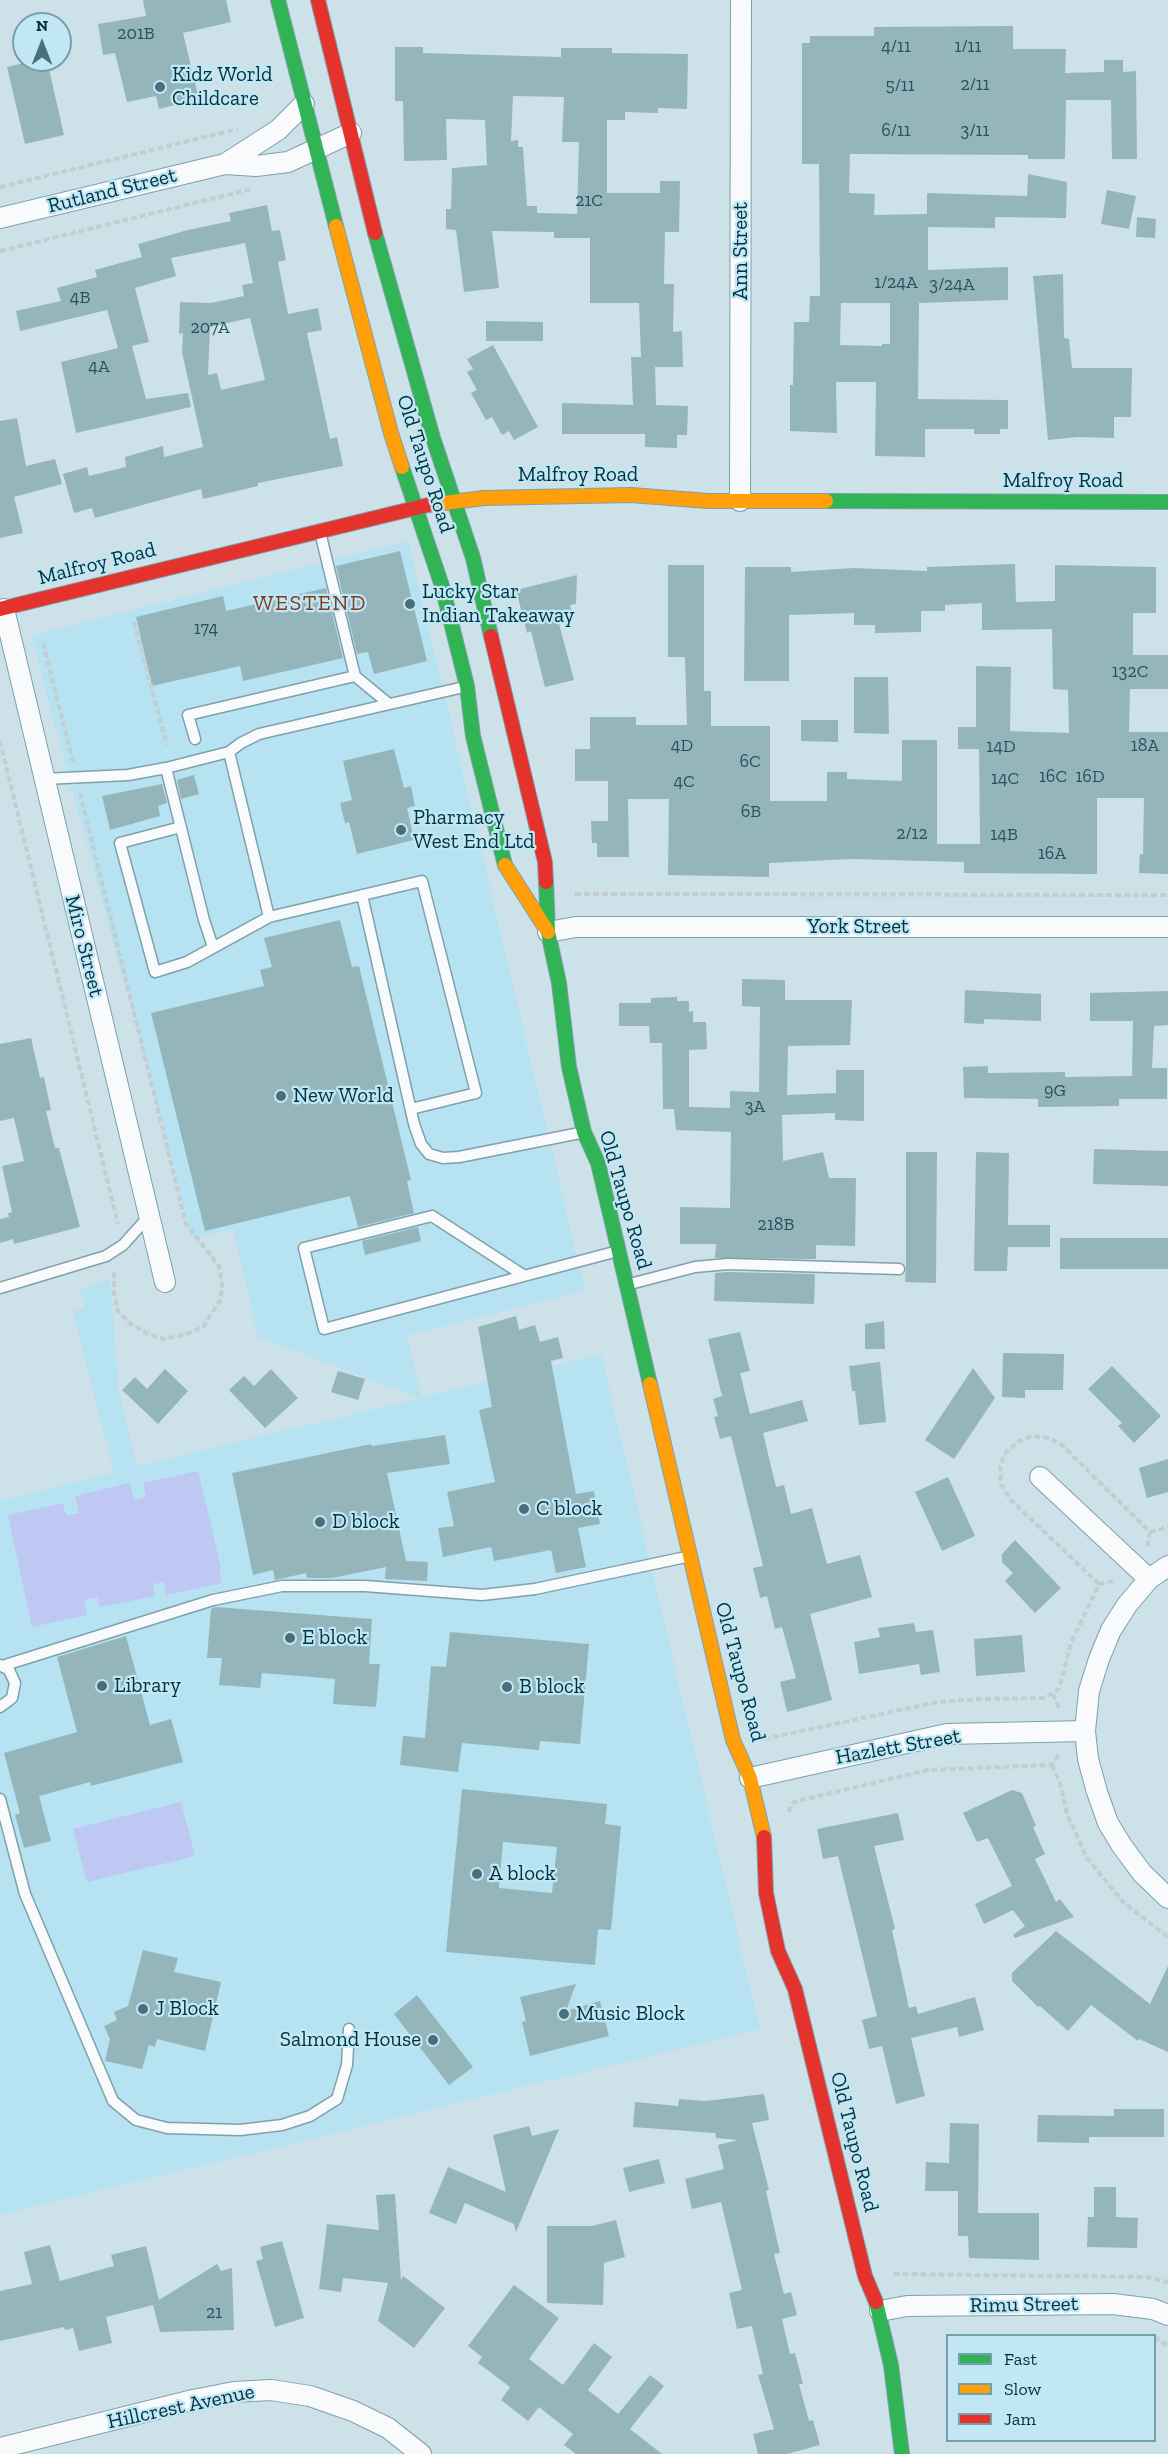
<!DOCTYPE html>
<style>
body{margin:0}
#map{position:relative;width:1168px;height:2454px;overflow:hidden;background:#cde1e9;font-family:"Zilla Slab",serif}
canvas{display:block}
.legend{position:absolute;left:946px;top:2334px;width:210px;height:108px;box-sizing:border-box;background:#c1e7f5;border:2px solid #749fad;margin:0;padding:8px 10px;list-style:none;font-size:18px;color:#003240}
.legend li{display:flex;align-items:center;gap:12px;height:30px}
.legend b{width:30px;border:2px solid #749fad}
.north{position:absolute;left:12px;top:12px;width:60px;height:60px;box-sizing:border-box;background:#c1e7f5;border:2px solid #749fad;border-radius:50%;rotate:0deg;font-size:16px;font-weight:700;line-height:24px;text-align:center;color:#003240}
.north::after{content:'';display:block;margin:auto;width:21px;height:27px;background:#486f7b;clip-path:polygon(50% 0,100% 100%,50% 72%,0 100%)}
</style>
<div id="map">
<canvas width="1168" height="2454"></canvas>
<ul class="legend">
<li><b style="height:8px;background:#30b455"></b>Fast</li>
<li><b style="height:8px;background:#ff9f0a"></b>Slow</li>
<li><b style="height:8px;background:#e5322d"></b>Jam</li>
</ul>
<div class="north">N</div>
</div>
<script>
const context = document.querySelector('canvas').getContext('2d');
context.lineJoin = 'round';
function fill(path, color) { context.fillStyle = color; context.fill(path, 'evenodd'); }
const toPath = rows => new Path2D(rows.map(r => 'M' + r).join(''));
function trace(path, color, width, dash) { context.strokeStyle = color; context.lineWidth = width; context.lineCap = dash ? 'butt' : 'round'; context.setLineDash(dash || []); context.stroke(path); }
function drawText(font, color, halo, rows, align = 'center') {
  context.font = font + ' "Zilla Slab",serif'; context.lineWidth = 4.5; context.setLineDash([]); context.textBaseline = 'middle'; context.strokeStyle = halo; context.fillStyle = color; for (const [text, x, y, turn = 0] of rows) {
    context.save(); context.translate(x, y); context.rotate((+turn || 0) * Math.PI / 180); context.textAlign = isNaN(turn) ? turn : align; if (halo) context.strokeText(text, 0, 0); context.fillText(text, 0, 0); context.restore();
  }
}
fill(toPath([
 [408,541,585,1290,407,1336,421,1397,601,1354,760,2029,0,2215,0,1501,114,1472,73,1311,85,1308,80,1289,110,1279,119,1394,137,1466,420,1398,258,1337,233,1229,193,1239,31,636]
]), '#b6e2f2');
fill(toPath([
 [198,1471,221,1568,219,1569,222,1583,167,1595,164,1582,153,1584,155,1596,100,1607,97,1597,84,1600,87,1615,32,1627,8,1515,63,1503,66,1516,79,1513,75,1496,130,1483,134,1500,146,1497,143,1483],
 [181,1802,195,1856,87,1882,73,1829]
]), '#bec8f3');
fill(toPath([
 [143,0,226,0,231,22,183,33,199,99,159,109,156,96,127,102,115,53,103,55,98,24,146,16],
 [1013,26,1013,49,1066,49,1065,73,1104,72,1104,60,1123,60,1123,72,1136,71,1137,159,1112,159,1111,100,1066,100,1065,159,1028,159,1028,155,850,154,849,193,875,194,874,215,927,214,927,193,1027,196,1028,174,1067,182,1066,218,995,217,995,228,928,227,928,270,1008,267,1008,300,919,303,918,399,1008,400,1008,429,1000,429,1000,434,974,434,974,429,925,429,925,457,875,456,876,382,836,382,837,433,790,431,790,385,793,385,794,322,809,322,810,296,820,296,819,164,802,164,802,43,810,43,810,36,874,36,874,27],
 [841,303,890,303,890,344,882,344,882,346,840,345],
 [395,47,423,47,423,53,561,57,561,48,612,48,612,53,688,54,687,109,658,108,658,113,625,112,625,120,607,120,607,193,660,193,660,181,680,181,679,232,665,232,664,284,674,284,673,332,682,331,683,367,655,367,656,405,688,406,687,435,677,435,677,448,645,447,645,434,562,434,562,403,633,405,631,357,641,357,639,303,590,303,590,238,554,238,554,232,492,231,499,288,464,292,456,230,446,229,446,209,451,209,452,168,487,165,485,120,446,119,447,160,404,161,403,101,395,101],
 [513,96,564,97,562,142,579,142,577,214,537,213,537,206,527,206,523,147,518,147,518,140,511,141],
 [37,60,47,60,64,135,25,144,7,67],
 [1107,190,1136,196,1129,229,1101,224],
 [267,205,272,231,280,230,286,260,278,262,288,314,318,308,322,330,307,333,330,439,337,437,343,466,258,483,258,486,203,499,201,489,95,518,92,508,74,513,63,474,87,467,89,476,126,467,125,457,163,446,164,457,203,447,182,352,183,333,179,334,180,302,211,303,244,296,242,285,253,283,245,243,171,258,176,276,135,288,149,342,132,346,146,399,188,393,191,407,76,433,61,362,118,348,107,310,20,331,16,311,61,301,57,288,97,277,95,270,142,257,138,244,188,230,231,221,229,213],
 [250,318,265,380,221,390,217,373,208,375,210,327],
 [1137,217,1156,219,1155,238,1136,237],
 [1063,274,1064,338,1069,339,1072,368,1132,368,1131,417,1114,417,1114,438,1077,437,1048,440,1033,276],
 [486,321,543,322,543,341,486,341],
 [493,345,538,427,514,440,509,431,502,435,492,417,486,420,471,393,477,390,467,372,473,369,467,359],
 [17,418,26,466,55,459,62,484,14,497,23,533,0,538,0,421],
 [400,551,427,661,374,674,368,652,357,654,336,566],
 [1015,564,1016,602,1055,601,1055,565,1156,567,1156,613,1133,613,1133,655,1168,655,1168,689,1130,689,1129,732,1168,732,1168,874,1139,873,1140,854,1143,854,1144,798,1097,798,1097,874,964,873,964,862,851,859,769,863,769,877,668,875,669,799,628,799,629,857,597,857,597,843,592,843,591,821,608,821,608,781,575,781,575,749,590,749,590,717,636,717,636,725,687,725,685,657,668,657,668,565,704,565,704,691,711,691,711,726,770,726,770,801,827,801,827,772,847,772,847,779,902,781,902,740,937,740,937,844,980,844,979,749,958,749,958,727,976,727,976,666,1011,667,1010,731,1069,733,1068,690,1053,689,1052,629,982,630,982,603,945,605,945,611,921,611,921,632,875,633,875,625,854,625,854,613,789,615,789,681,744,681,745,567,791,567,791,572,854,568,927,571,927,567],
 [577,575,576,604,570,605,573,616,558,620,574,680,545,687,531,631,527,633,516,590],
 [326,588,343,658,243,681,240,666,152,686,136,617,223,596,226,611],
 [854,677,888,677,889,734,854,733],
 [801,720,838,720,838,742,801,741],
 [394,749,404,788,411,786,415,806,407,808,414,840,357,854,349,822,345,823,340,803,352,800,343,761],
 [194,775,199,794,181,799,177,780],
 [162,784,167,803,158,806,160,816,110,830,102,796],
 [340,920,352,967,359,966,411,1180,407,1181,414,1213,358,1227,350,1196,205,1231,151,1013,264,986,260,970,272,967,264,938],
 [742,979,785,980,785,1000,852,1000,850,1045,788,1046,787,1095,836,1093,836,1070,864,1070,864,1121,835,1120,835,1113,782,1115,783,1161,823,1152,829,1178,856,1178,855,1246,816,1245,816,1259,715,1258,716,1244,680,1244,680,1207,730,1208,731,1132,676,1130,674,1109,663,1109,662,1043,650,1043,649,1026,619,1026,619,1003,651,1003,651,998,677,997,677,1001,689,1001,689,1012,693,1011,693,1022,706,1022,707,1049,689,1050,689,1107,730,1108,730,1091,759,1092,760,1007,742,1006],
 [965,990,1041,994,1041,1021,984,1019,984,1024,964,1023],
 [1168,991,1168,1025,1154,1026,1152,1068,1167,1068,1167,1099,1119,1099,1119,1106,1038,1107,1038,1099,964,1098,963,1067,988,1066,988,1073,1065,1072,1065,1077,1132,1076,1133,1021,1090,1021,1090,993],
 [31,1038,40,1078,44,1077,51,1110,46,1111,55,1148,59,1148,80,1227,14,1244,13,1239,0,1243,0,1219,9,1217,8,1213,12,1212,2,1166,24,1161,14,1118,0,1121,0,1044],
 [1094,1149,1168,1151,1168,1186,1093,1184],
 [906,1152,937,1152,936,1283,905,1282,906,1269],
 [976,1152,1009,1153,1008,1225,1050,1225,1050,1247,1008,1247,1007,1271,974,1271],
 [418,1227,421,1241,365,1255,362,1241],
 [1060,1238,1168,1238,1168,1269,1060,1269],
 [728,1272,815,1274,814,1304,714,1301,715,1273],
 [516,1316,519,1330,535,1325,540,1342,558,1337,563,1358,551,1361,576,1494,594,1491,600,1524,578,1528,586,1567,556,1573,551,1550,494,1561,491,1547,443,1557,438,1528,454,1526,447,1492,495,1482,479,1410,492,1407,478,1327],
 [884,1321,885,1349,865,1349,865,1324],
 [740,1332,750,1371,740,1373,750,1414,802,1400,808,1421,763,1433,776,1487,784,1485,791,1514,812,1508,827,1564,860,1555,872,1597,810,1614,832,1700,787,1712,780,1682,796,1678,782,1627,775,1629,767,1596,760,1598,753,1568,763,1566,731,1436,720,1439,714,1417,718,1416,713,1399,722,1396,708,1339],
 [1003,1353,1064,1354,1063,1390,1025,1390,1025,1398,1002,1397],
 [880,1362,886,1422,859,1425,855,1391,852,1391,849,1366],
 [1112,1366,1161,1416,1134,1443,1118,1426,1122,1423,1088,1389],
 [973,1368,995,1398,954,1459,925,1440],
 [165,1369,188,1391,158,1424,122,1390,135,1377,147,1389],
 [271,1369,298,1398,265,1428,229,1390,244,1376,254,1386],
 [338,1371,365,1379,358,1400,331,1392],
 [445,1435,450,1464,387,1473,406,1561,428,1562,427,1581,385,1579,386,1567,332,1578,307,1578,306,1573,275,1580,273,1570,253,1575,232,1473,371,1444,372,1446],
 [1168,1459,1168,1492,1147,1498,1139,1468],
 [948,1477,975,1536,942,1551,915,1492],
 [1015,1540,1061,1588,1035,1613,1005,1581,1013,1573,1002,1562,1002,1554],
 [215,1607,372,1619,369,1664,380,1664,376,1707,333,1704,335,1679,262,1673,260,1688,219,1685,222,1658,207,1658,211,1609],
 [914,1623,916,1632,933,1630,940,1672,921,1675,919,1664,859,1674,854,1642,880,1637,878,1628],
 [450,1632,589,1644,580,1744,540,1741,539,1750,462,1743,458,1772,400,1765,403,1736,425,1738,431,1666,446,1667],
 [1022,1635,1025,1672,976,1676,974,1639],
 [126,1636,150,1725,171,1719,183,1762,91,1786,90,1782,39,1796,51,1841,24,1848,15,1815,20,1813,4,1753,77,1732,57,1657],
 [462,1789,607,1804,605,1824,621,1826,611,1930,598,1929,595,1965,446,1952],
 [503,1842,557,1847,552,1893,499,1888],
 [1012,1790,1022,1793,1036,1826,1033,1827,1045,1854,1035,1859,1056,1902,1060,1899,1074,1917,1015,1938,1013,1935,1025,1926,1013,1910,984,1924,975,1904,1012,1886,988,1838,977,1842,963,1813],
 [898,1813,904,1840,874,1846,895,1929,892,1930,909,2008,916,2006,918,2014,975,1997,984,2030,959,2037,957,2027,911,2038,925,2096,896,2104,882,2046,869,2049,862,2020,877,2016,838,1856,823,1859,817,1829],
 [1056,1931,1150,2004,1168,1966,1168,2052,1139,2039,1138,2041,1091,2005,1068,2031,1040,2006,1038,2007,1012,1981,1012,1973],
 [143,1950,178,1958,174,1972,221,1982,205,2051,157,2039,155,2047,149,2045,142,2069,105,2061,110,2039,104,2026,117,2020,114,2012,128,2006],
 [576,1984,566,2011,600,2001,609,2036,530,2056,522,2022,526,2021,520,1997],
 [417,1995,473,2067,449,2085,394,2014],
 [764,2094,769,2120,752,2123,769,2190,766,2191,780,2253,774,2254,784,2294,791,2292,797,2315,782,2319,790,2354,795,2353,803,2384,799,2384,809,2421,813,2420,820,2445,787,2454,758,2454,753,2434,774,2429,758,2375,763,2374,752,2326,737,2329,729,2293,742,2290,721,2202,692,2209,685,2179,724,2169,718,2145,738,2140,716,2138,715,2133,633,2127,635,2102,678,2106,679,2099,706,2101],
 [1114,2109,1164,2109,1164,2137,1089,2137,1089,2143,1037,2142,1038,2115,1114,2116],
 [950,2123,979,2124,978,2213,1039,2213,1039,2260,969,2258,968,2236,958,2236,958,2191,925,2191,926,2162,949,2163],
 [529,2126,532,2136,559,2129,516,2232,514,2224,465,2203,456,2224,429,2213,448,2167,506,2192,493,2135],
 [659,2159,665,2183,629,2192,623,2168],
 [1094,2187,1116,2187,1116,2217,1138,2218,1137,2248,1087,2247,1088,2217,1094,2217],
 [395,2194,401,2280,403,2276,445,2308,414,2348,378,2321,388,2283,343,2278,341,2292,319,2289,327,2224,379,2230,376,2195],
 [616,2220,625,2257,604,2263,603,2305,547,2303,547,2226,592,2226],
 [282,2241,304,2318,275,2327,256,2261,263,2259,260,2247],
 [50,2245,60,2281,114,2266,111,2255,146,2246,159,2300,217,2264,221,2271,232,2268,234,2330,160,2332,153,2305,106,2317,112,2343,79,2351,73,2328,65,2330,64,2327,0,2341,0,2291,32,2284,24,2252],
 [514,2285,559,2318,529,2359,563,2385,594,2343,612,2357,588,2390,618,2414,650,2375,664,2386,630,2429,662,2454,576,2454,564,2445,573,2434,539,2407,528,2421,501,2400,510,2387,478,2363,482,2357,468,2346]
]), '#94b6bb');
const lane = toPath([
 [320,532,355,676,389,704],
 [195,739,188,715,355,676],
 [229,752,269,917],
 [166,768,204,920,213,947],
 [44,779,128,775,166,768,229,752,241,743,259,734,464,687],
 [181,827,120,843,155,972,187,962,269,917,422,881,476,1093,411,1109],
 [362,895,414,1124,421,1144,429,1154,443,1158,459,1157,580,1133],
 [523,1275,432,1216,304,1248,324,1329,618,1251],
 [630,1284,695,1267,728,1264,899,1269],
 [0,1288,106,1256,123,1245,150,1215],
 [0,1665,9,1670,15,1683,12,1698,0,1707],
 [2,1666,213,1600,282,1586,365,1586,482,1595,535,1589,686,1557],
 [0,1799,25,1894,113,2101,136,2120,167,2128,240,2130,282,2125,310,2116,337,2099,347,2065,349,2029]
]);
const street = toPath([
 [225,164,278,130,304,104],
 [0,218,225,164,256,166,288,162,351,133],
 [740,501,741,0],
 [4,609,165,1282],
 [548,932,576,927,1168,927],
 [1040,1477,1149,1579],
 [1168,1566,1149,1579,1127,1605,1111,1630,1099,1659,1089,1691,1085,1731,1088,1759,1097,1792,1108,1823,1122,1846,1142,1873,1168,1898],
 [750,1778,947,1734,1085,1731],
 [880,2311,907,2306,1113,2304,1153,2309,1168,2315],
 [0,2448,193,2400,234,2392,271,2390,310,2396,353,2411,388,2428,421,2454]
]);
const fast = toPath([
 [278,0,336,226],
 [375,233,433,438,473,558,491,636],
 [402,467,442,586,467,686,473,736,505,865],
 [826,501,1168,502],
 [546,882,548,932,559,983,569,1067,584,1132,598,1163,650,1384],
 [876,2302,891,2365,902,2454]
]);
const slow = toPath([
 [336,226,391,433,402,467],
 [428,505,484,498,631,495,708,501,826,501],
 [505,865,548,932],
 [650,1384,733,1740,750,1778,764,1837]
]);
const jam = toPath([
 [318,0,375,233],
 [0,609,428,505],
 [491,636,545,862,546,882],
 [764,1837,766,1893,778,1951,795,1989,865,2276,876,2302]
]);
trace(lane, '#7ea1ab', 13);
trace(street, '#7ea1ab', 22);
trace(fast, '#7ea1ab', 16);
trace(slow, '#7ea1ab', 16);
trace(jam, '#7ea1ab', 16);
trace(toPath([
 [0,187,238,129],
 [0,251,251,189],
 [134,622,167,745],
 [43,643,73,762],
 [0,741,118,1224],
 [80,793,186,1224,219,1266,222,1284,221,1299,203,1327,184,1335,164,1339,146,1333,129,1323,118,1311,114,1293,114,1272],
 [575,894,1168,895],
 [1150,1532,1168,1527],
 [1099,1584,1010,1499,1001,1484,1000,1466,1006,1452,1019,1441,1033,1436,1049,1438,1062,1445,1150,1532,1147,1549],
 [1053,1694,1059,1708],
 [764,1739,938,1702,980,1699,1045,1698,1059,1689,1071,1643,1099,1584,1114,1581],
 [1052,1765,1060,1783,1067,1814,1087,1858,1123,1902,1168,1937],
 [788,1812,794,1802,927,1770,1052,1765,1060,1753],
 [896,2275,895,2274,1146,2277,1168,2282],
 [1154,2337,1168,2346]
]), '#c4cdd0', 4, [6, 3]);
trace(lane, '#f8fafc', 10);
trace(street, '#f8fafc', 20);
trace(fast, '#30b455', 14);
trace(slow, '#ff9f0a', 14);
trace(jam, '#e5322d', 14);
for (const [x, y, r, color] of [
 [160,87,6,"#486f7b"],
 [410,604,6,"#486f7b"],
 [401,830,6,"#486f7b"],
 [281,1096,6,"#486f7b"],
 [524,1509,6,"#486f7b"],
 [320,1522,6,"#486f7b"],
 [290,1638,6,"#486f7b"],
 [102,1686,6,"#486f7b"],
 [507,1687,6,"#486f7b"],
 [477,1874,6,"#486f7b"],
 [143,2009,6,"#486f7b"],
 [564,2014,6,"#486f7b"],
 [433,2040,6,"#486f7b"]
]) { const dot = new Path2D(); dot.arc(x, y, r, 0, 2 * Math.PI); context.fillStyle = color; context.fill(dot); trace(dot, '#c1e7f5', 2); }
drawText('18px', '#25535f', null, [
 ["201B",136,34],
 ["4/11",896,47],
 ["1/11",968,47],
 ["2/11",975,85],
 ["5/11",900,86],
 ["6/11",896,131],
 ["3/11",975,131],
 ["21C",589,201],
 ["1/24A",896,283],
 ["3/24A",952,285],
 ["4B",80,298],
 ["207A",210,328],
 ["4A",99,367],
 ["174",206,629],
 ["132C",1130,672],
 ["4D",682,746],
 ["18A",1145,746],
 ["14D",1001,747],
 ["6C",750,762],
 ["16C",1053,777],
 ["16D",1090,777],
 ["14C",1005,779],
 ["4C",684,782],
 ["6B",751,812],
 ["2/12",912,834],
 ["14B",1004,835],
 ["16A",1052,854],
 ["9G",1055,1091],
 ["3A",755,1107],
 ["218B",776,1225],
 ["21",214,2313]
]);
drawText('21px', '#003240', '#c1e7f5', [
 ["Kidz World",172,75],
 ["Childcare",172,99],
 ["Lucky Star",422,592],
 ["Indian Takeaway",422,616],
 ["Pharmacy",413,818],
 ["West End Ltd",413,842],
 ["New World",293,1096],
 ["C block",536,1509],
 ["D block",332,1522],
 ["E block",302,1638],
 ["Library",114,1686],
 ["B block",519,1687],
 ["A block",489,1874],
 ["J Block",155,2009],
 ["Music Block",576,2014],
 ["Salmond House",421,2040,"right"]
], 'left');
drawText('21px', '#003240', '#c1e7f5', [
 ["Rutland Street",112,191,-14],
 ["Ann Street",741,251,-90],
 ["Old Taupo Road",425,464,72],
 ["Malfroy Road",578,475],
 ["Malfroy Road",1063,481],
 ["Malfroy Road",97,564,-14],
 ["York Street",858,927],
 ["Miro Street",84,946,76],
 ["Old Taupo Road",625,1200,74],
 ["Old Taupo Road",740,1672,75],
 ["Hazlett Street",898,1747,-10],
 ["Old Taupo Road",854,2142,76],
 ["Rimu Street",1024,2305,-1],
 ["Hillcrest Avenue",181,2407,-12]
]);
context.letterSpacing = '1.5px';
drawText('22px', '#7f3c21', '#c1e7f5', [
 ["WESTEND",310,604]
]);
context.letterSpacing = '0px';
</script>
